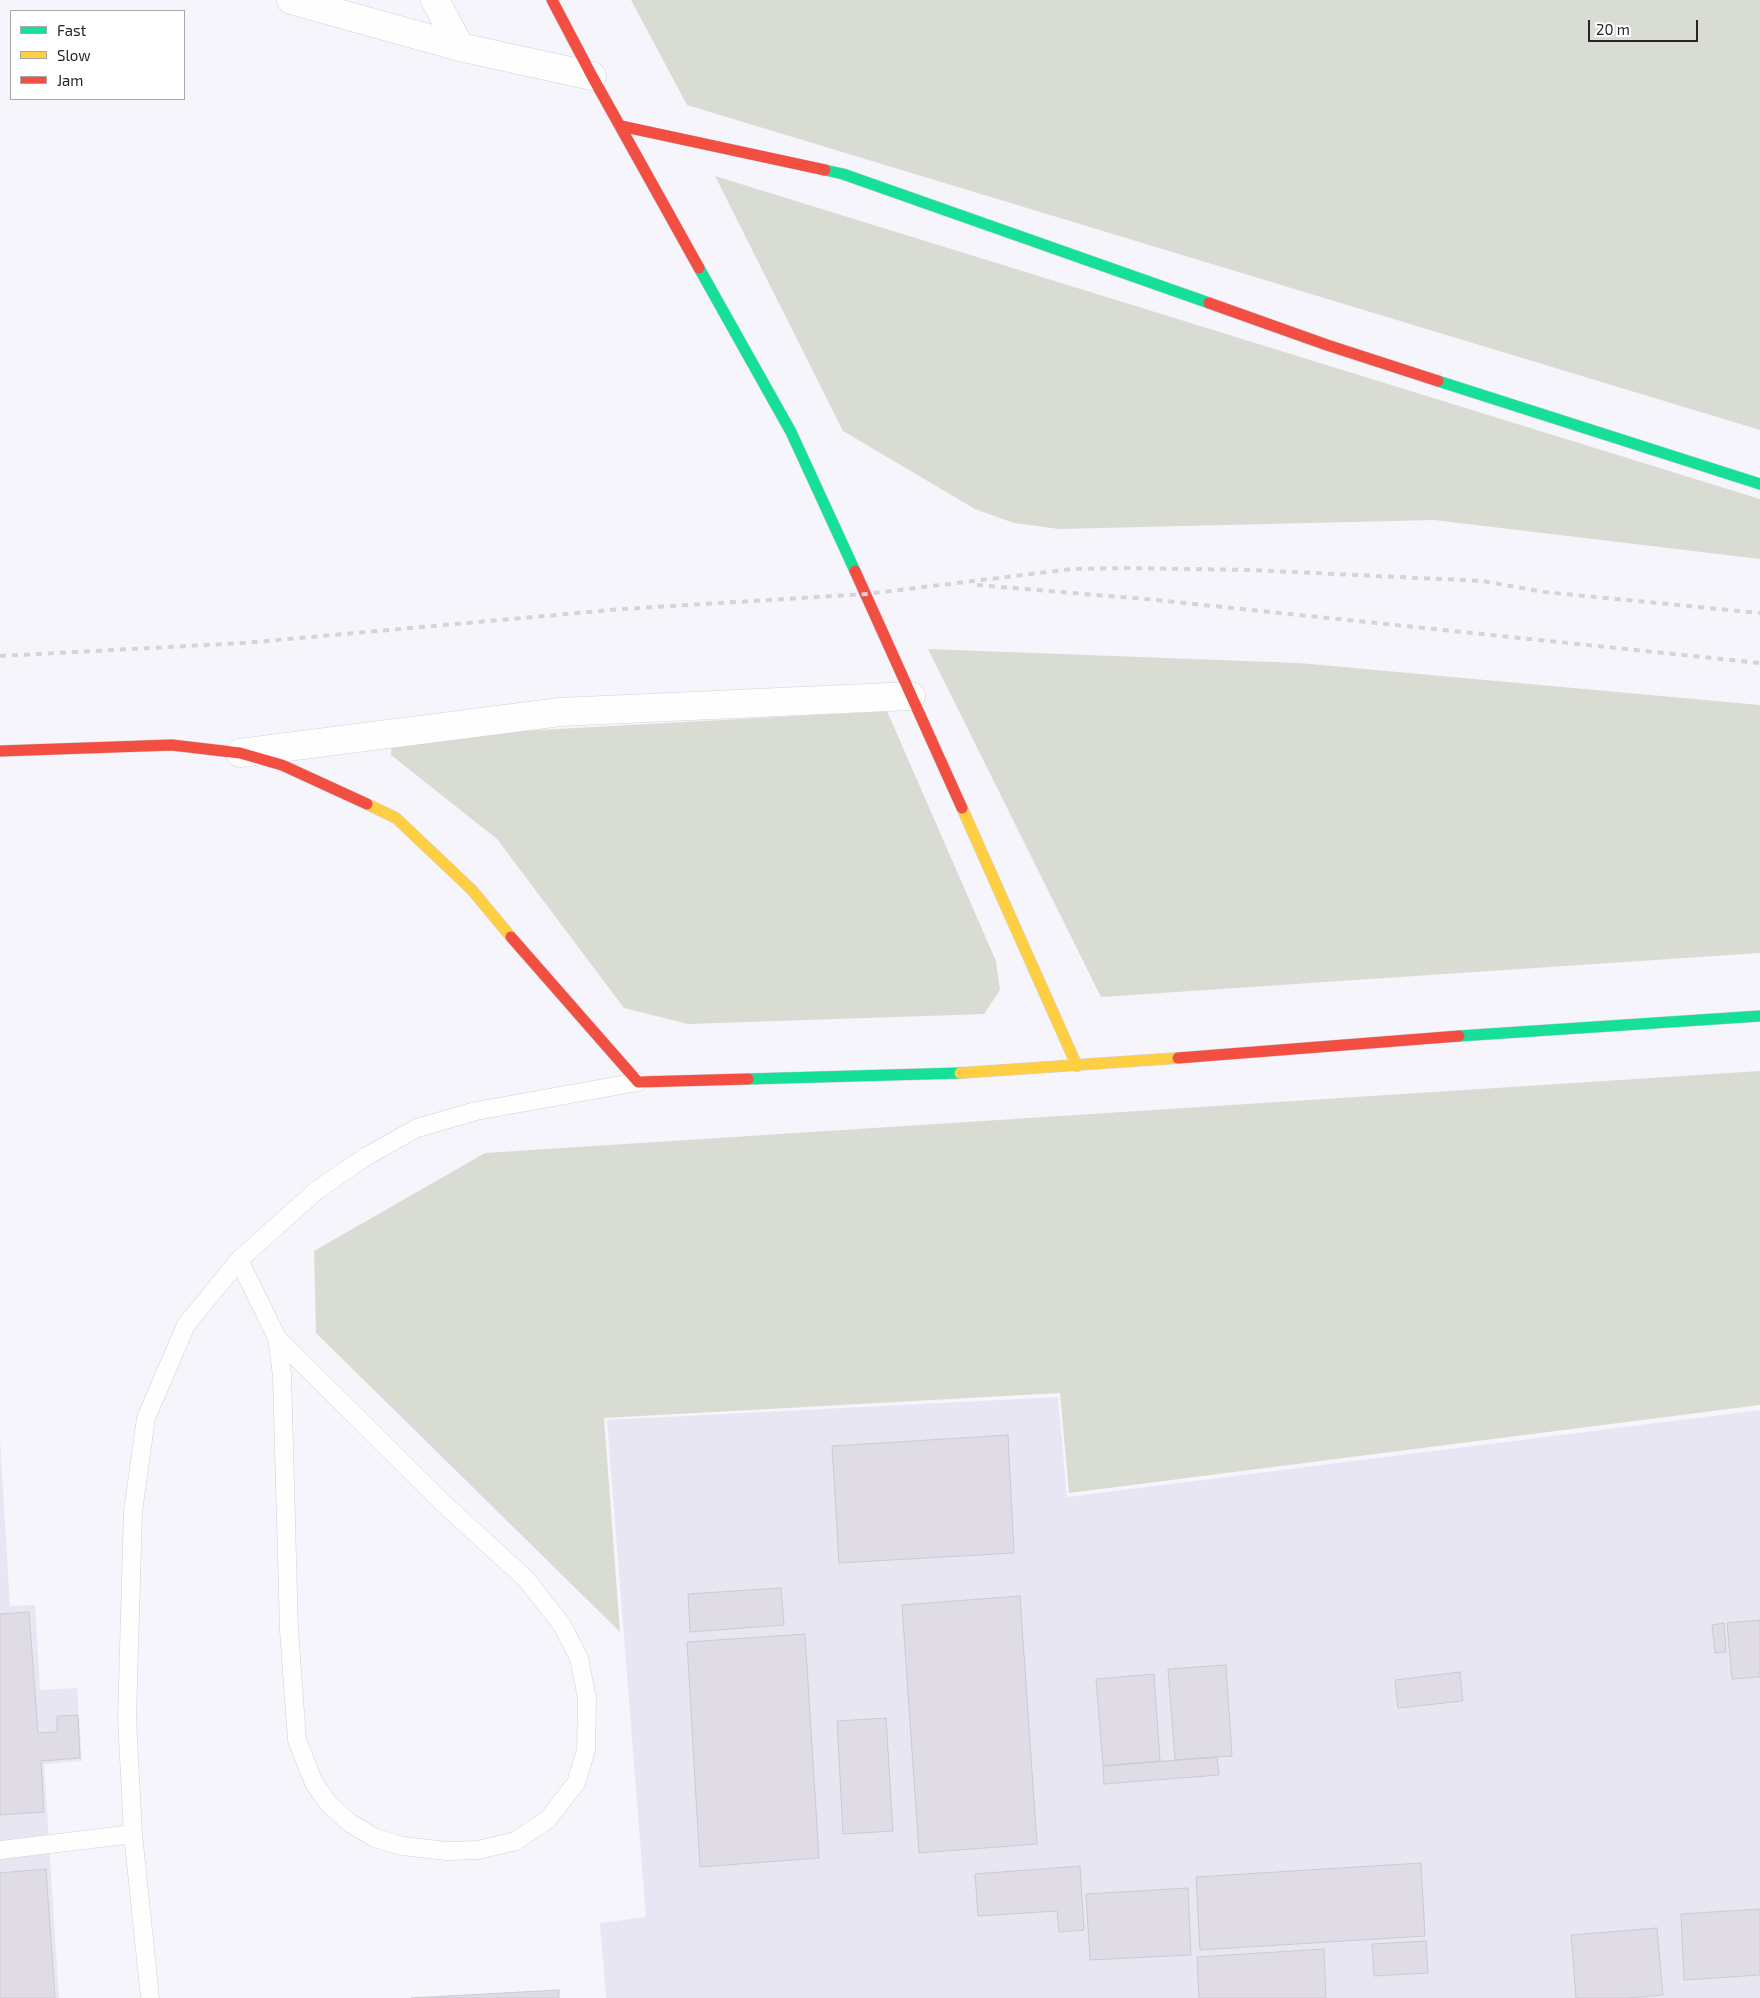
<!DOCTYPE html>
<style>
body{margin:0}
#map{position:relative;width:1760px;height:1998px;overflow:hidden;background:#f6f5fc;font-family:"Exo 2",sans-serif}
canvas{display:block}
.legend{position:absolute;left:10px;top:10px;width:175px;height:90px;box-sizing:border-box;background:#fff;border:1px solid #a8a7ab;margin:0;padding:6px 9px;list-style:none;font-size:15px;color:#26242c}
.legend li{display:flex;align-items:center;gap:10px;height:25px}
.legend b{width:25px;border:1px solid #a8a7ab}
.scale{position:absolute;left:1588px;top:20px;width:110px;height:22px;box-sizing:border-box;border:2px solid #26242c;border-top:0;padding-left:6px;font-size:15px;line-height:18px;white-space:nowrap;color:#26242c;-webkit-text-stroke:4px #fff;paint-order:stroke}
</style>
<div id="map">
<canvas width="1760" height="1998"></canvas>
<ul class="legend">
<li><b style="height:6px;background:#16e098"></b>Fast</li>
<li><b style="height:6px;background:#ffcf43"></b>Slow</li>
<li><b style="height:6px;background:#f24e42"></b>Jam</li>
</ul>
<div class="scale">20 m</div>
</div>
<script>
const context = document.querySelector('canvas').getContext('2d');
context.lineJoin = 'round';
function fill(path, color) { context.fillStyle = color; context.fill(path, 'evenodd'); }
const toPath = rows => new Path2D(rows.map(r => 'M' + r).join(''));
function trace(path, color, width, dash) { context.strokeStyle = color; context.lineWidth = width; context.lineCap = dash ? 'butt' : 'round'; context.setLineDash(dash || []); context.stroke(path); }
fill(toPath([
 [1058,1397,1067,1497,1760,1410,1760,1998,606,1998,600,1923,646,1917,607,1420],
 [0,1438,10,1606,35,1605,40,1690,77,1688,82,1761,44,1764,59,1998,0,1998]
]), '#e9e6f3');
fill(toPath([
 [631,0,1760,0,1760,430,687,105],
 [715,176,1760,499,1760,559,1434,520,1059,529,1014,523,975,509,843,431],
 [928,649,1299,663,1760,705,1760,953,1101,997],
 [887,711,996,961,1000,990,984,1014,688,1024,624,1008,497,839,391,755,392,738],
 [1760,1071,1760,1405,1069,1493,1060,1393,604,1418,620,1632,316,1333,314,1251,485,1153]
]), '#d9dcd3');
const building = toPath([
 [1008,1435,1014,1553,839,1563,832,1446,1008,1435],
 [781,1588,784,1625,690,1632,688,1594,781,1588],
 [1020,1596,1037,1844,919,1853,902,1605,1020,1596],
 [29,1612,38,1733,57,1732,57,1716,78,1715,80,1758,41,1761,44,1812,0,1815,0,1614,29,1612],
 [1760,1620,1760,1677,1732,1679,1727,1623,1760,1620],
 [1724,1623,1726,1652,1715,1653,1712,1625,1724,1623],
 [805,1634,819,1858,700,1867,687,1642,805,1634],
 [1226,1665,1232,1756,1175,1760,1168,1669,1226,1665],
 [1460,1672,1463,1701,1398,1708,1395,1680,1460,1672],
 [1154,1674,1160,1761,1103,1766,1096,1679,1154,1674],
 [886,1718,893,1831,843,1834,837,1721,886,1718],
 [1217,1757,1219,1775,1104,1784,1103,1766,1217,1757],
 [1421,1863,1425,1936,1200,1950,1196,1877,1421,1863],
 [1080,1866,1084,1930,1059,1932,1057,1911,978,1916,975,1874,1080,1866],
 [46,1869,55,1998,0,1998,0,1873,46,1869],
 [1188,1888,1191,1955,1090,1960,1086,1894,1188,1888],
 [1760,1909,1760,1975,1684,1980,1681,1914,1760,1909],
 [1657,1928,1663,1995,1628,1998,1576,1998,1571,1935,1657,1928],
 [1426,1941,1428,1973,1374,1976,1372,1944,1426,1941],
 [1324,1949,1326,1998,1199,1998,1197,1957,1324,1949],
 [559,1990,559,1998,411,1998,559,1990]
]);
fill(building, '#e0dce5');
trace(building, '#cccad0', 1);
const lane = toPath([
 [277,1338,444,1504,526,1579,562,1625,579,1658,587,1698,586,1750,576,1783,548,1819,516,1841,478,1850,447,1851,402,1846,375,1838,350,1823,329,1804,314,1783,297,1740,289,1630,282,1375,277,1338,239,1260,317,1190,367,1156,417,1128,476,1111,638,1082],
 [0,1850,133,1834],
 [150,1998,133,1834,127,1718,133,1511,146,1418,186,1325,239,1260]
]);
const street = toPath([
 [291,0,460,47,592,76],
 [435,0,460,47],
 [240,753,560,712,911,696]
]);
const fast = toPath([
 [825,170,843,174,1209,303],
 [699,268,791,432,855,571],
 [1438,381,1760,484],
 [1459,1036,1760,1016],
 [748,1079,960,1073]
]);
const slow = toPath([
 [367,804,396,818,472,890,511,937],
 [962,808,1077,1066],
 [960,1073,1178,1058]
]);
const jam = toPath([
 [552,0,592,76,699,268],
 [621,126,825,170],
 [1209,303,1327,345,1438,381],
 [855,571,962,808],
 [0,751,172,745,240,753,282,765,367,804],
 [511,937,638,1082,748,1079],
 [1178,1058,1459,1036]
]);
trace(lane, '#d2d0d8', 19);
trace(street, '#d2d0d8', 29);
trace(fast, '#d2d0d8', 12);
trace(slow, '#d2d0d8', 12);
trace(jam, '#d2d0d8', 12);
trace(lane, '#fefeff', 18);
trace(street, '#fefeff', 28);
trace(fast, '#16e098', 11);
trace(slow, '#ffcf43', 11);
trace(jam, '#f24e42', 11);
trace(toPath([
 [977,585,1146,599,1760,663],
 [0,656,244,643,622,609,866,594,1072,569,1126,568,1251,570,1483,581,1544,592,1760,613]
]), '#d5d4d7', 4, [6, 6]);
</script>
